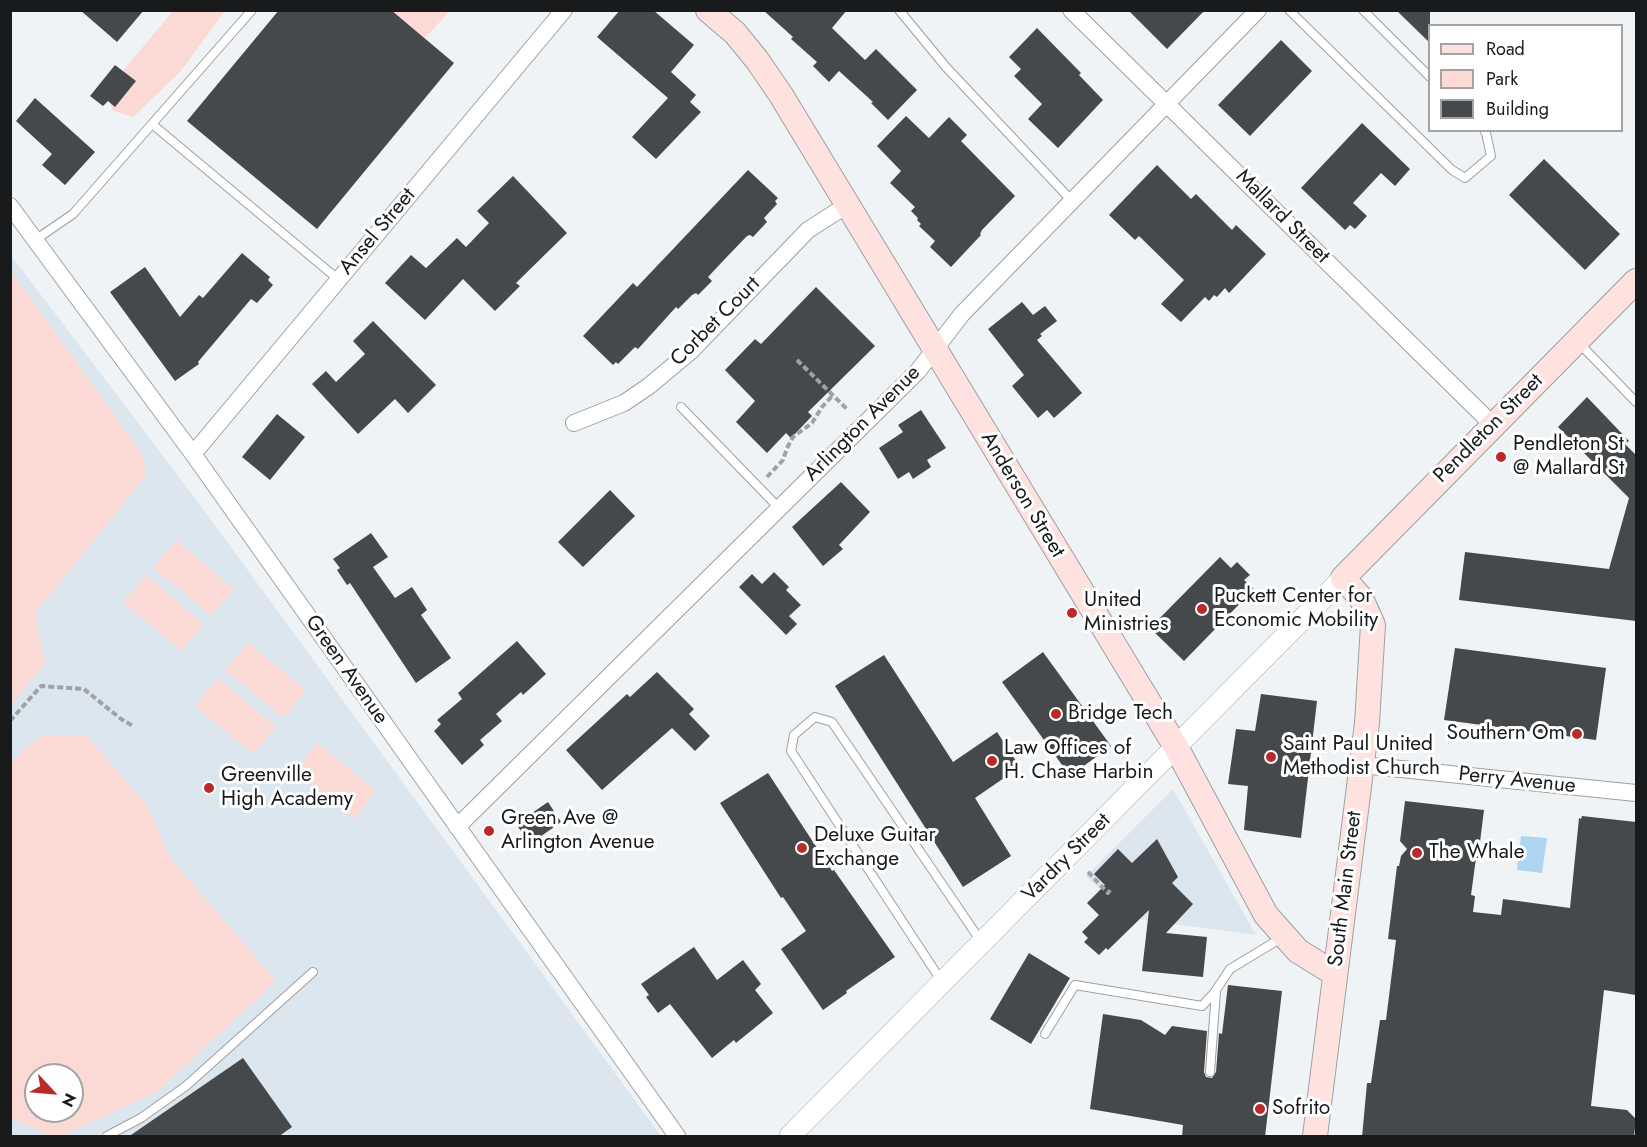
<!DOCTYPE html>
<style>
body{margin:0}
#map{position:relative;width:1647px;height:1147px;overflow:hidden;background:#eff3f6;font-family:Jost,sans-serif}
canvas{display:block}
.frame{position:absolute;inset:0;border:12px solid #181a1b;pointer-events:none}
.legend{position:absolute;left:1428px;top:24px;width:195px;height:108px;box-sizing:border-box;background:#fff;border:2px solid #a3a3a4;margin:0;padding:8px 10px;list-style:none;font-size:18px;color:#181a1b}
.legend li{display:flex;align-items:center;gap:12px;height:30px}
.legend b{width:30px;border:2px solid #a3a3a4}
.north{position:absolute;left:24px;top:1063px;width:60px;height:60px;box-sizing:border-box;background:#fff;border:2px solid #a3a3a4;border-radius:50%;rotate:116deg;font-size:16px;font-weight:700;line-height:24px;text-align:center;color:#181a1b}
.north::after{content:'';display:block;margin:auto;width:21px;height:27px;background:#b92a29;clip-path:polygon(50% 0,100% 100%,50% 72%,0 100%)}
</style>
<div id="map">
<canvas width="1647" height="1147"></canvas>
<div class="frame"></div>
<ul class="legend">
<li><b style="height:8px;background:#fee2df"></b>Road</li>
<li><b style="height:16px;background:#fbdad6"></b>Park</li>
<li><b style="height:16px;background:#46494c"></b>Building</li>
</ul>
<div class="north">N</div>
</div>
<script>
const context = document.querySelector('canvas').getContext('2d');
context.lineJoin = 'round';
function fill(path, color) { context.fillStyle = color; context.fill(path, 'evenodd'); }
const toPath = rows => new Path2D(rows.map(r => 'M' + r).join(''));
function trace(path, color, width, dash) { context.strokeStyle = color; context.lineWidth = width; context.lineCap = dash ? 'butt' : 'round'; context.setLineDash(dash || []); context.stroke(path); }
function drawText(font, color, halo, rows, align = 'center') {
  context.font = font + ' Jost,sans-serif'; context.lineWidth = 6; context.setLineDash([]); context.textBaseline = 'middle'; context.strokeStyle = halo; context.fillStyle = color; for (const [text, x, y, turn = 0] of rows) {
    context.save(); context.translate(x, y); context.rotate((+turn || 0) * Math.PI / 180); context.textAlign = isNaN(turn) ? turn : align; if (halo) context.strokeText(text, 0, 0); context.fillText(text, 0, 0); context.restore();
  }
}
fill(toPath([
 [10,254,198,502,661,1136,11,1136],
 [36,1075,72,1075,72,1111,36,1111],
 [1173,789,1256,935,1130,918,1086,876]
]), '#dbe6ee');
fill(toPath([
 [173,11,225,11,181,71,133,117,113,111,105,92],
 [391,11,450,11,425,38],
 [10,270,143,455,146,476,35,613,45,663,11,706],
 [176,540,234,589,211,616,153,567],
 [146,575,204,624,181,651,123,602],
 [248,642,306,691,283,718,225,670],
 [218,678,276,727,253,754,195,706],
 [40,736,87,736,146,804,171,859,276,981,158,1091,71,1132,56,1136,51,1136,10,1118,11,762],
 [36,1075,72,1075,72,1111,36,1111],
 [318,743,376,791,354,819,295,771]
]), '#fbdad6');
fill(toPath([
 [1521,836,1547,838,1542,873,1517,870]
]), '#add5f2');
fill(toPath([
 [80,10,144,10,117,42],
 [279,10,391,10,454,63,317,229,187,121],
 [620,10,653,10,694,45,671,72,696,95,690,102,701,112,656,159,632,137,668,98,597,37],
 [763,10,847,10,832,28,865,60,876,49,917,90,888,120,871,103,873,102,839,71,829,82,813,66,817,62,791,39,793,37],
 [1128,10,1205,10,1167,49],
 [1396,10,1430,10,1430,43],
 [1037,28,1081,73,1079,75,1103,100,1058,148,1028,119,1042,104,1014,76,1021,69,1009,57],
 [1281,40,1312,71,1250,136,1218,105],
 [115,65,136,81,115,107,108,101,103,106,90,96],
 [35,98,95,152,65,185,42,165,52,154,16,121],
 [906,116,929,138,949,117,967,135,961,141,1015,196,982,230,980,234,981,235,951,267,930,247,935,241,919,226,921,224,917,220,918,218,911,211,915,207,890,183,901,171,877,146],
 [1362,123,1410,169,1395,186,1381,173,1353,203,1367,216,1355,229,1350,225,1345,230,1301,188],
 [1544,159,1620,234,1585,270,1509,195],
 [1157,165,1191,199,1196,194,1232,230,1236,225,1266,254,1229,293,1225,288,1217,297,1214,295,1209,301,1205,297,1181,322,1161,304,1184,280,1139,236,1135,240,1109,215],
 [748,170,778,198,775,201,777,204,764,218,767,222,753,237,750,235,747,236,722,262,708,277,712,281,698,295,696,293,692,295,678,309,676,307,638,349,635,347,618,364,616,362,613,365,583,336,633,283,637,287],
 [513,176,567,233,516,283,520,286,495,311,463,279,425,320,385,283,411,255,426,268,457,238,466,247,489,223,477,211],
 [242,253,270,277,268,280,273,285,257,303,251,299,198,362,199,364,175,381,110,292,145,267,180,317,199,295,203,298],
 [816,287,875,346,808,412,812,416,791,438,786,433,767,453,736,422,755,401,725,370,755,339,761,344],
 [1022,302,1033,315,1045,306,1057,321,1040,334,1042,336,1037,340,1082,393,1054,418,1047,410,1038,418,1012,386,1024,375,988,329],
 [373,321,436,385,408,413,395,399,358,434,312,384,326,371,336,382,365,354,353,341],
 [1587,397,1629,441,1625,444,1636,455,1636,621,1459,600,1465,552,1609,569,1629,498,1558,427],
 [921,410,946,448,927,460,931,467,913,479,909,472,898,479,879,448,903,432,898,425],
 [277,414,305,437,270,480,242,457],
 [841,482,870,512,839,545,843,549,823,566,792,527],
 [610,490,635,516,583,567,558,542],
 [371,533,388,557,373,567,395,598,412,587,427,610,421,615,451,658,416,683,350,583,347,585,337,570,340,568,333,559],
 [1220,557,1231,568,1237,562,1250,575,1244,580,1254,589,1184,661,1150,628],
 [774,572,789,587,786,590,801,605,789,616,797,624,786,635,739,587,752,574,762,584],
 [517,641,546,674,523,695,521,692,496,714,502,721,480,740,484,745,462,765,434,731,441,724,437,720,462,699,458,693],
 [1455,648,1606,668,1596,740,1444,720],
 [1043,652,1111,746,1070,776,1002,682],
 [884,655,953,762,997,732,1020,767,975,798,1011,856,963,887,835,686],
 [657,672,694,709,689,714,710,736,695,751,672,728,602,790,566,750,627,694,630,697],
 [1261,694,1317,701,1301,838,1244,830,1248,786,1228,784,1236,729,1255,731],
 [768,773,832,871,834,870,895,957,846,991,847,993,823,1010,781,949,806,931,783,897,781,898,720,803],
 [1405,801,1484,810,1478,858,1476,858,1471,895,1475,896,1473,912,1501,915,1503,899,1570,908,1579,818,1581,819,1582,816,1636,822,1636,995,1604,990,1591,1106,1627,1110,1636,1119,1634,1137,1362,1137,1367,1083,1371,1083,1380,1020,1386,1020,1396,940,1388,939,1397,866,1399,866,1401,856,1407,849,1400,841],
 [548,802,561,822,530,844,516,824],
 [1157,839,1178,877,1172,883,1193,904,1166,933,1207,937,1203,977,1142,971,1149,910,1108,950,1106,948,1099,955,1084,942,1088,938,1082,932,1099,915,1087,903,1105,885,1094,874,1118,849,1132,863],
 [694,947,717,980,743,960,761,984,755,990,773,1013,736,1043,734,1040,712,1058,670,1004,658,1013,646,997,649,995,641,984],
 [1029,953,1070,978,1031,1044,990,1019],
 [1228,985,1282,991,1265,1137,1182,1137,1183,1125,1090,1109,1103,1014,1141,1020,1165,1035,1172,1026,1207,1031,1204,1072,1206,1077,1212,1078,1216,1072,1219,1033,1222,1034],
 [243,1058,292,1127,278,1137,128,1137]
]), '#46494c');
const service = toPath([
 [899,10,946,67,1072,201],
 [1289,10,1452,170,1465,178,1491,156,1486,133,1484,130],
 [1363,10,1430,77],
 [152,124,252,10],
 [35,240,73,214,152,124,339,280],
 [1579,343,1636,402],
 [681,407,779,508],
 [942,982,791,751,794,735,815,717,832,722,982,943],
 [1045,1034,1075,985,1202,1006,1214,993,1230,969,1283,937],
 [1210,1072,1216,991],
 [107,1136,141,1118,186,1086,313,972]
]);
const minor = toPath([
 [1071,10,1493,425],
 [10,206,193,454,677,1136],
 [574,423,624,403,649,386,692,350,808,230,847,205],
 [193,454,564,10],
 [1362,765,1636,793],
 [457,827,918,371,962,314,1258,10]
]);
const tertiary = toPath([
 [790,1136,1343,578]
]);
const secondary = toPath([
 [708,10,735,33,757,60,781,95,1176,747,1266,915,1298,951,1335,974],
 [1315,1136,1367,723,1373,625,1361,598,1343,578,1636,281]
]);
trace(service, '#9da0a3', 10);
trace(minor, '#9da0a3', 18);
trace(tertiary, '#9da0a3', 22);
trace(secondary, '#9da0a3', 26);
trace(toPath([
 [797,360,848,410],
 [767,477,783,460,787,448,793,437,812,423,822,407,833,395],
 [1331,629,1332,623],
 [10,721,41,686,84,689,121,719,133,726],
 [1088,872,1108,893,1110,890]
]), '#9fa2a4', 4, [6, 3]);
trace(service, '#fff', 8);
trace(minor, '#fff', 16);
trace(tertiary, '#fff', 21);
trace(secondary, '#fee2df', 24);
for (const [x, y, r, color] of [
 [1501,457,6,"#b92a29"],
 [1202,609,6,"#b92a29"],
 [1072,613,6,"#b92a29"],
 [1056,714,6,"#b92a29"],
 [1577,734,6,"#b92a29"],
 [1271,757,6,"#b92a29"],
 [992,761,6,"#b92a29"],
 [209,788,6,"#b92a29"],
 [489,831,6,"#b92a29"],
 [802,848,6,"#b92a29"],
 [1417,853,6,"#b92a29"],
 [1260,1109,6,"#b92a29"]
]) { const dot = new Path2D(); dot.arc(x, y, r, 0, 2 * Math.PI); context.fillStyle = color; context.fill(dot); trace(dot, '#fff', 2); }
drawText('21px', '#181a1b', '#fff', [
 ["Mallard Street",1282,217,45],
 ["Ansel Street",378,232,-50],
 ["Corbet Court",716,322,-45],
 ["Arlington Avenue",863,424,-45],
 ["Pendleton Street",1489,429,-45],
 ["Anderson Street",1022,495,59],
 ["Green Avenue",346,670,55],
 ["Perry Avenue",1517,781,6],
 ["Vardry Street",1067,858,-45],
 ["South Main Street",1346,889,-83]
]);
drawText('21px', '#181a1b', '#fff', [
 ["Pendleton St",1513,445],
 ["@ Mallard St",1513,469],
 ["Puckett Center for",1214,597],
 ["Economic Mobility",1214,621],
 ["United",1084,601],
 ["Ministries",1084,625],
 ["Bridge Tech",1068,714],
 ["Southern Om",1565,734,"right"],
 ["Saint Paul United",1283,745],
 ["Methodist Church",1283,769],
 ["Law Offices of",1004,749],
 ["H. Chase Harbin",1004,773],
 ["Greenville",221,776],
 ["High Academy",221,800],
 ["Green Ave @",501,819],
 ["Arlington Avenue",501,843],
 ["Deluxe Guitar",814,836],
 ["Exchange",814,860],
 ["The Whale",1429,853],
 ["Sofrito",1272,1109]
], 'left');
</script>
